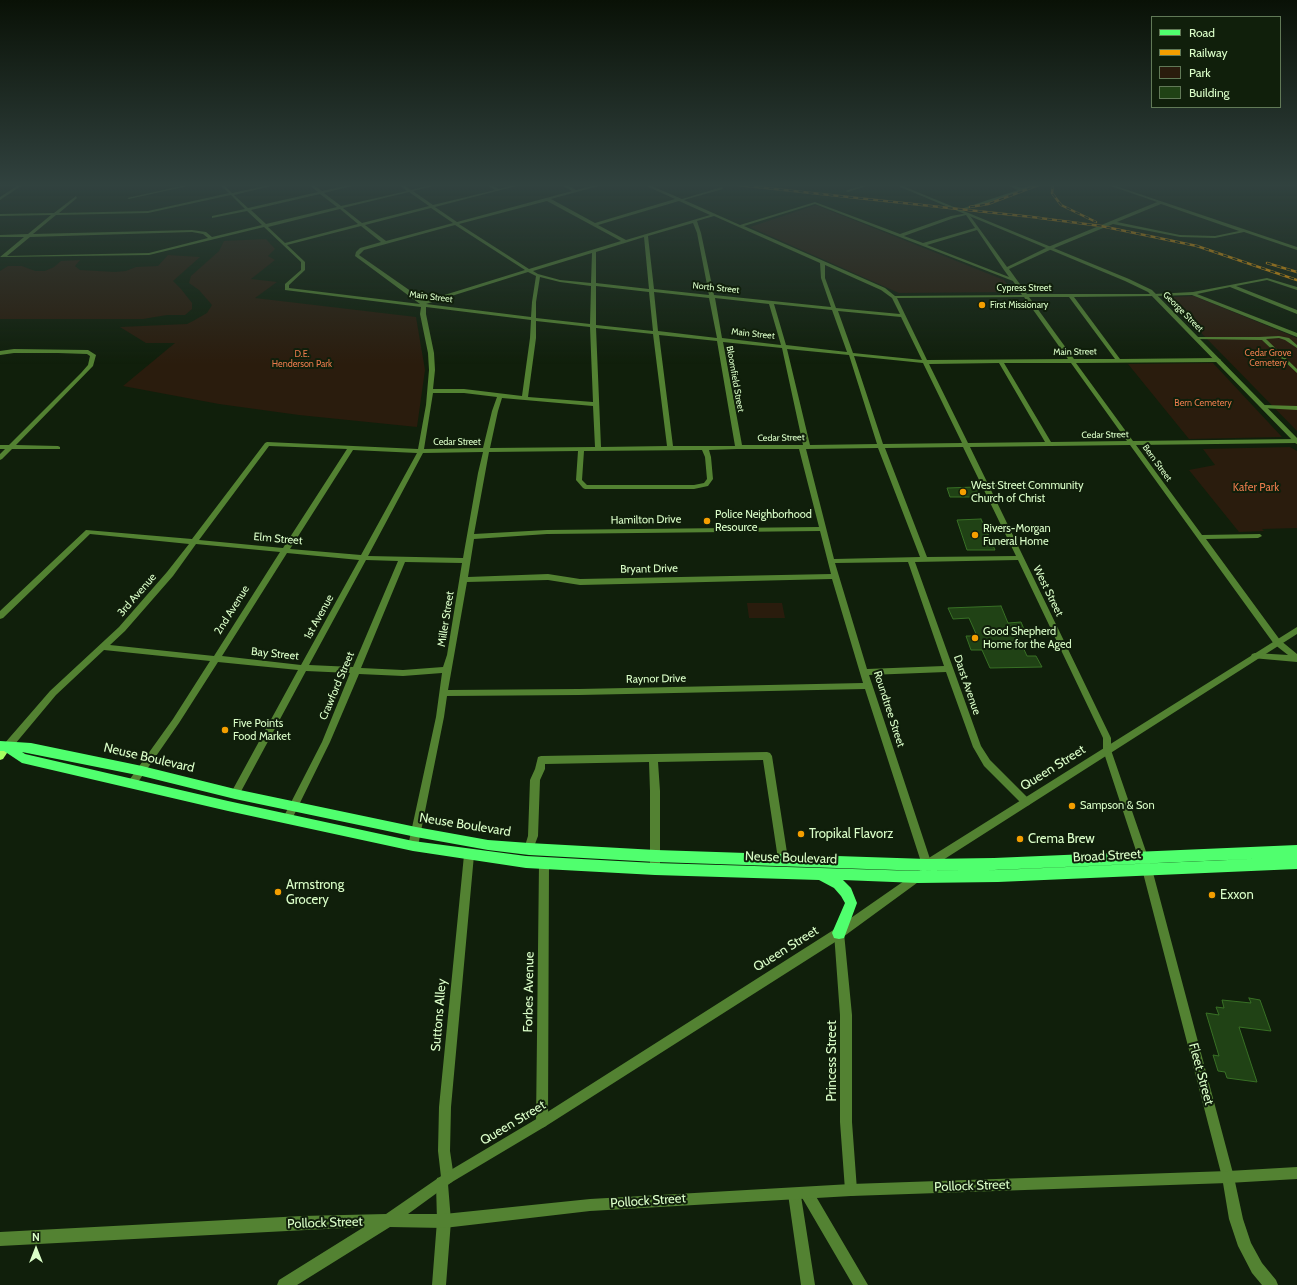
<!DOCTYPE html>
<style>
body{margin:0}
#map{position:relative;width:1297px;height:1285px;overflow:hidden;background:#101f0b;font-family:Cabin,sans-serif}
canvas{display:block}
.legend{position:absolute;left:1151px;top:16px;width:130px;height:92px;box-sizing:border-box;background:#101f0b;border:1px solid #617957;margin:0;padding:5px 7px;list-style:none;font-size:12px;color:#dbffc9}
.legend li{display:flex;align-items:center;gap:8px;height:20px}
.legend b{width:20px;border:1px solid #617957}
.north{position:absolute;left:16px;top:1229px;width:40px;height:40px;-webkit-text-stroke:3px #101f0b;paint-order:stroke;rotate:0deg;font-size:11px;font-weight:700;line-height:16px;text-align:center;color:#dbffc9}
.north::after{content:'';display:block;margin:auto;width:14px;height:18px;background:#dbffc9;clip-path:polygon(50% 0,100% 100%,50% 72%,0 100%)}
</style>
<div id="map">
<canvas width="1297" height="1285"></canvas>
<ul class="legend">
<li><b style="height:5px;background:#50ff6e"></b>Road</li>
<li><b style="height:5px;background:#f49e00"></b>Railway</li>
<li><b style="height:11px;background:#2a1c0d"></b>Park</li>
<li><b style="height:11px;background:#204215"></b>Building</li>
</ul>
<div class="north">N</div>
</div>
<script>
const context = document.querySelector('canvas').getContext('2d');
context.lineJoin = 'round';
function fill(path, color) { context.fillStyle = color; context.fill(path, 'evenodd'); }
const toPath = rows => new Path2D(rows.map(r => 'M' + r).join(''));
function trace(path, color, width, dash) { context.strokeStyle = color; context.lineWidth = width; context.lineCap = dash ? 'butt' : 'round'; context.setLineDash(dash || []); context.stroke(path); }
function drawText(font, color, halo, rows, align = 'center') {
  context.font = font + ' Cabin,sans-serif'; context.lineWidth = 4; context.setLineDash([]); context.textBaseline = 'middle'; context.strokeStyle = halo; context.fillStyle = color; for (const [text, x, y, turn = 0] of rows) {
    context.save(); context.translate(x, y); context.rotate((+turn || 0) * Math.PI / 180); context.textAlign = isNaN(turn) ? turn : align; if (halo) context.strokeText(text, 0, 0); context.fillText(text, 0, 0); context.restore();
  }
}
fill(toPath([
 [816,205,1004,280,1013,292,899,293,750,227],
 [266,239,275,249,268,256,275,260,251,279,277,282,255,298,416,317,425,370,417,427,299,415,219,404,123,386,175,343,146,343,120,327,187,324,193,321,207,313,212,305,199,290,189,283,191,276,219,251,224,241],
 [168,255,200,257,173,281,181,289,192,303,192,309,185,315,167,315,143,319,0,319,0,271,8,266,22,266,35,271,45,271,54,267,61,261,80,260,75,266,80,270,115,272,126,271,136,267,158,266],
 [1194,296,1297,338,1297,431,1168,299,1168,297],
 [1213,363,1282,437,1189,439,1128,364],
 [1290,447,1297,451,1297,528,1262,529,1264,531,1239,532,1189,470,1215,465,1203,449],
 [747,603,782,603,785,618,749,618]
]), '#2a1c0d');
const building = toPath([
 [976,487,980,497,950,497,947,488,976,487],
 [981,519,995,550,967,550,957,520,981,519],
 [1001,606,1008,623,1021,622,1026,634,1017,634,1027,656,1036,656,1042,667,990,668,982,650,971,650,966,636,977,636,969,618,953,619,948,608,1001,606],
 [1249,998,1260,1000,1271,1031,1239,1027,1257,1082,1227,1078,1225,1072,1218,1071,1213,1055,1219,1056,1206,1013,1219,1015,1216,1007,1224,1008,1222,1000,1251,1003,1249,998]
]);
fill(building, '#204215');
trace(building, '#387025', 1);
fill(toPath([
 [1279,336,1289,338,1297,345,1297,348,1285,340,1279,338,1266,339,1297,369,1297,373,1262,340,1197,339,1195,338,1197,337,1259,337,1279,336],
 [1264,405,1297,406,1297,410,1262,408,1261,407,1264,405]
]), '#538232');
fill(toPath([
 [20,184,24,184,0,200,0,197,20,184],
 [191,184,197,184,129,199,127,198,191,184],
 [219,184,223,184,232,193,274,184,280,184,234,195,248,208,318,192,308,184,312,184,322,191,354,184,360,184,324,193,341,206,407,191,398,184,402,184,411,190,435,184,441,184,413,191,433,205,495,190,485,184,489,184,499,189,518,184,524,184,435,207,457,222,572,191,560,184,565,184,576,190,600,184,606,184,551,199,595,223,675,199,642,184,647,184,682,199,722,187,723,189,684,200,740,225,815,202,900,234,951,216,968,213,1007,267,1048,247,1157,202,1105,184,1110,184,1297,247,1297,250,1244,232,1215,238,1180,237,1113,224,1052,249,1009,269,1027,294,1154,294,1193,292,1267,278,1297,287,1297,290,1267,280,1236,286,1297,310,1297,314,1230,287,1197,294,1297,333,1297,337,1192,295,1155,296,1074,297,1120,359,1218,358,1221,360,1218,362,1076,363,1133,441,1297,439,1296,443,1136,445,1202,535,1260,534,1262,536,1258,538,1206,539,1280,640,1297,654,1297,662,1252,658,1251,656,1252,654,1255,653,1288,655,1274,644,1130,445,970,447,988,484,1065,486,1068,488,1065,490,990,488,1111,738,1111,750,1152,869,1234,1177,1243,1219,1251,1243,1262,1263,1276,1280,1278,1285,1262,1285,1252,1273,1238,1246,1229,1219,1222,1177,1142,869,1103,750,1103,738,1018,560,915,562,981,746,990,760,1029,799,1031,802,1029,805,1026,806,1023,805,984,766,973,747,946,672,869,675,932,865,931,868,927,870,923,868,922,865,865,689,579,695,447,696,444,717,418,846,416,849,413,850,410,849,408,846,436,717,442,673,403,676,359,674,330,742,291,821,288,822,285,821,283,818,322,742,350,673,306,671,238,797,235,798,232,797,230,794,232,791,298,670,218,662,179,723,136,785,133,786,130,785,128,782,130,779,173,719,210,661,104,650,56,695,10,750,7,751,4,750,3,747,4,744,50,691,119,627,167,572,189,544,90,534,3,618,0,619,0,611,86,530,192,539,265,443,267,442,418,449,426,405,429,370,428,353,420,314,421,307,285,290,285,284,301,270,301,262,264,227,149,255,0,257,24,237,0,237,0,235,28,234,51,215,0,216,0,214,54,213,76,196,77,198,59,213,148,211,229,193,219,184],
 [409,192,429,206,362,223,343,208,409,192],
 [320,194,337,207,266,224,251,210,320,194],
 [231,195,245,209,212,216,212,218,247,211,262,225,212,237,206,232,192,230,33,234,56,215,148,213,231,195],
 [547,201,621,241,529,269,459,224,547,201],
 [679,201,710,215,626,240,598,225,679,201],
 [815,204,1013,281,1022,295,895,296,885,288,744,226,815,204],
 [1161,204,1239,231,1215,236,1180,235,1117,222,1161,204],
 [431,208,453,223,386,241,365,225,431,208],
 [340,209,358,224,285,243,268,227,340,209],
 [966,215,975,228,923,243,904,236,954,218,966,215],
 [714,216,820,263,821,278,831,307,714,295,701,233,697,221,714,216],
 [693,223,697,233,709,295,654,289,648,236,693,223],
 [455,225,525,270,425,301,359,255,364,250,455,225],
 [361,226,381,242,360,248,356,252,355,256,420,304,289,288,289,285,305,270,305,262,287,245,361,226],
 [977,230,1004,270,1009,277,927,245,977,230],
 [192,232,203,234,208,238,149,253,7,256,30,237,192,232],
 [644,237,649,289,596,283,596,252,644,237],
 [592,253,591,283,560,280,538,274,533,271,592,253],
 [825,265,881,290,892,298,900,314,836,308,825,278,825,265],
 [528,272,536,276,532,302,531,317,426,304,528,272],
 [540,277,560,282,591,286,590,324,536,318,536,302,540,277],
 [596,286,649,292,653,331,596,325,596,286],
 [654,292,709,298,717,338,658,331,654,292],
 [1024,297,1068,359,927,360,897,298,1024,297],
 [1029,297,1069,297,1115,359,1074,359,1029,297],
 [715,298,769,304,781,345,722,338,715,298],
 [774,304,832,310,847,352,786,345,774,304],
 [426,307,531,320,530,338,522,396,464,389,433,389,435,370,434,353,426,314,426,307],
 [838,311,901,317,922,360,853,353,838,311],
 [536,321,590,327,593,402,528,397,536,338,536,321],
 [596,328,653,334,667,446,601,447,596,328],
 [659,335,717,341,735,446,673,446,659,335],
 [723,342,782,348,803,445,742,445,723,342],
 [787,349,849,355,877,444,810,445,787,349],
 [854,356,923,363,962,443,883,444,854,356],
 [999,363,1045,442,968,443,929,364,999,363],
 [1004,363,1071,363,1127,441,1051,442,1004,363],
 [433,393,464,393,497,397,492,411,483,448,424,449,433,393],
 [502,398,593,406,595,447,490,448,498,411,502,398],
 [269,446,347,449,283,548,199,540,269,446],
 [963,447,982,486,1016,556,927,557,885,448,963,447],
 [878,448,920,557,834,559,806,449,878,448],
 [737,449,799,449,819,527,547,530,474,534,489,452,578,451,576,480,583,488,585,489,694,489,708,486,713,479,711,457,709,450,737,449],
 [353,450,417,453,361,555,290,549,353,450],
 [702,450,705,457,707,479,704,483,694,485,587,485,582,480,584,451,702,450],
 [483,452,478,473,463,558,368,556,423,453,483,452],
 [820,531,831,574,580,579,548,574,468,577,474,539,547,534,820,531],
 [196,544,280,552,214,656,110,645,125,631,173,576,196,544],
 [287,553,359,560,301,665,222,656,287,553],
 [366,560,398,561,353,667,309,665,366,560],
 [405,562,462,563,447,655,443,667,403,670,361,668,405,562],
 [908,562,944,666,867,669,835,563,908,562],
 [832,579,863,683,579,689,448,690,467,582,548,580,580,585,832,579],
 [867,184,872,184,848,192,845,191,867,184],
 [1004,184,1009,184,1022,188,1035,184,1040,184,991,202,960,211,958,210,1018,190,1004,184],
 [14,349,88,350,96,355,93,366,16,445,58,446,60,447,60,449,12,449,2,459,0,460,0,454,5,449,0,449,0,445,9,445,81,373,88,365,90,356,87,354,58,353,14,353,0,355,0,351,14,349],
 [767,752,770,753,772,756,788,859,787,862,783,863,779,862,778,859,763,760,658,762,660,791,660,869,659,872,655,874,651,872,650,869,650,791,649,762,545,764,545,769,540,780,538,836,532,852,529,853,526,852,524,849,528,836,530,780,535,769,538,757,541,756,767,752],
 [469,851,472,852,474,855,451,1107,450,1151,454,1178,452,1182,448,1184,451,1221,446,1285,432,1285,437,1221,436,1183,437,1178,441,1177,438,1151,439,1107,464,855,466,852,469,851],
 [544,859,548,861,549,864,548,1122,546,1126,542,1128,538,1126,536,1122,539,864,540,861,544,859],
 [839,928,843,929,844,933,852,1015,852,1122,857,1190,856,1195,851,1196,846,1195,845,1190,840,1122,840,1015,834,933,835,929,839,928],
 [806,1187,811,1188,868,1285,853,1285,801,1196,815,1285,801,1285,788,1194,789,1189,794,1188,799,1189,800,1192,801,1188,806,1187]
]), '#538232');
fill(toPath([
 [893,184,898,184,1129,279,1152,290,1297,438,1297,444,1295,443,1148,292,1125,281,893,184],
 [1297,627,1297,634,932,867,928,869,924,867,923,864,924,861,1297,627],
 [917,872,921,874,922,877,921,880,843,937,546,1126,452,1182,408,1214,444,1214,590,1199,851,1184,1228,1171,1297,1167,1297,1179,1228,1183,851,1196,590,1211,444,1228,390,1227,297,1285,277,1285,279,1280,364,1227,0,1246,0,1232,302,1216,386,1214,444,1174,538,1118,835,929,917,872]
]), '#538232');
fill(toPath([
 [7,743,10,744,11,747,3,759,0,760,0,749,4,744,7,743]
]), '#a4ff60');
fill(toPath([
 [0,741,31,743,142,766,235,789,416,827,488,840,529,843,656,850,927,859,994,858,1297,845,1297,857,994,870,927,871,656,862,529,855,488,850,416,837,235,799,142,776,22,752,25,754,228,801,413,841,526,856,655,863,918,871,998,870,1297,857,1297,869,998,882,918,883,843,880,851,888,857,903,844,938,839,939,834,938,832,933,845,903,841,896,834,888,819,880,655,875,526,868,413,851,228,811,22,763,4,751,0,751,0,741]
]), '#50ff6e');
const rail = toPath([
 [729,184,1032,217,1101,226,1197,246,1297,280],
 [1053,184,1052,193,1061,205,1096,222],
 [970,207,988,204,1041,184],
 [1267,263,1297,272]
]);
trace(rail, '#f49e00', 2.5);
trace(rail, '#101f0b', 1.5, [5]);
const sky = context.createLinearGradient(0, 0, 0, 364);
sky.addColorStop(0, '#091106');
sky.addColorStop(0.51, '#31423f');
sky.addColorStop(1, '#31423f00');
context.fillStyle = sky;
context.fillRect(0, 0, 1297, 364);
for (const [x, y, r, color] of [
 [982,305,4,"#f49e00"],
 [963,492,4,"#f49e00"],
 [707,521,4,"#f49e00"],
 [975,535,4,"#f49e00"],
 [975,638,4,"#f49e00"],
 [225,730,4,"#f49e00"],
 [1072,806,4,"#f49e00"],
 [801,834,4,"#f49e00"],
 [1020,839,4,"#f49e00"],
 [278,892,4,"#f49e00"],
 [1212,895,4,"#f49e00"]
]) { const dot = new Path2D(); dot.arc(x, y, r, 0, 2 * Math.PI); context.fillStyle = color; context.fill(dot); trace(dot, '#101f0b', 1.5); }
drawText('9px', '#dbffc9', '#101f0b', [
 ["North Street",716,288,6],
 ["Cypress Street",1024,288],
 ["Main Street",431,297,7],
 ["George Street",1183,312,45],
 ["Main Street",753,334,6],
 ["Main Street",1075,352,-1],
 ["Bloomfield Street",735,379,80],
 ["Cedar Street",1105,435,-1],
 ["Cedar Street",781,438,-1],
 ["Cedar Street",457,442],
 ["Bern Street",1157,463,54]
]);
drawText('9px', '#dbffc9', '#101f0b', [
 ["First Missionary",990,305]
], 'left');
drawText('9px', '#e87a4c', '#101f0b', [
 ["Cedar Grove",1268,353],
 ["Cemetery",1268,363],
 ["D.E.",302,354],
 ["Henderson Park",302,364],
 ["Bern Cemetery",1203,403]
]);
drawText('11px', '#dbffc9', '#101f0b', [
 ["West Street Community",971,486],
 ["Church of Christ",971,499],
 ["Police Neighborhood",715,515],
 ["Resource",715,528],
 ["Rivers-Morgan",983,529],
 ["Funeral Home",983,542],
 ["Good Shepherd",983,632],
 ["Home for the Aged",983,645],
 ["Five Points",233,724],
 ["Food Market",233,737],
 ["Sampson & Son",1080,806]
], 'left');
drawText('11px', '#e87a4c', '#101f0b', [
 ["Kafer Park",1256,488]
]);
drawText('11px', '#dbffc9', '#101f0b', [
 ["Hamilton Drive",646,520,-1],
 ["Elm Street",278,539,5],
 ["Bryant Drive",649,569,-1],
 ["West Street",1048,591,64],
 ["3rd Avenue",137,595,-49],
 ["2nd Avenue",232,610,-58],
 ["1st Avenue",319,617,-61],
 ["Miller Street",446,619,-81],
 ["Bay Street",275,654,6],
 ["Raynor Drive",656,679,-1],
 ["Darst Avenue",967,685,71],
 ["Crawford Street",337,686,-67],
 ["Roundtree Street",889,709,72]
]);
drawText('13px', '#dbffc9', '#101f0b', [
 ["Neuse Boulevard",149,758,13],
 ["Queen Street",1053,768,-32],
 ["Neuse Boulevard",465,825,9],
 ["Broad Street",1107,856,-3],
 ["Neuse Boulevard",791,858,2],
 ["Queen Street",786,949,-32],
 ["Forbes Avenue",529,992,-89],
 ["Suttons Alley",439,1015,-85],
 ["Princess Street",832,1061,-90],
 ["Fleet Street",1201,1074,75],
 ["Queen Street",513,1123,-31],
 ["Pollock Street",972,1186,-2],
 ["Pollock Street",648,1201,-4],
 ["Pollock Street",325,1223,-2]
]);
drawText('13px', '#dbffc9', '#101f0b', [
 ["Tropikal Flavorz",809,834],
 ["Crema Brew",1028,839],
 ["Armstrong",286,885],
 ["Grocery",286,900],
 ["Exxon",1220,895]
], 'left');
</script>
